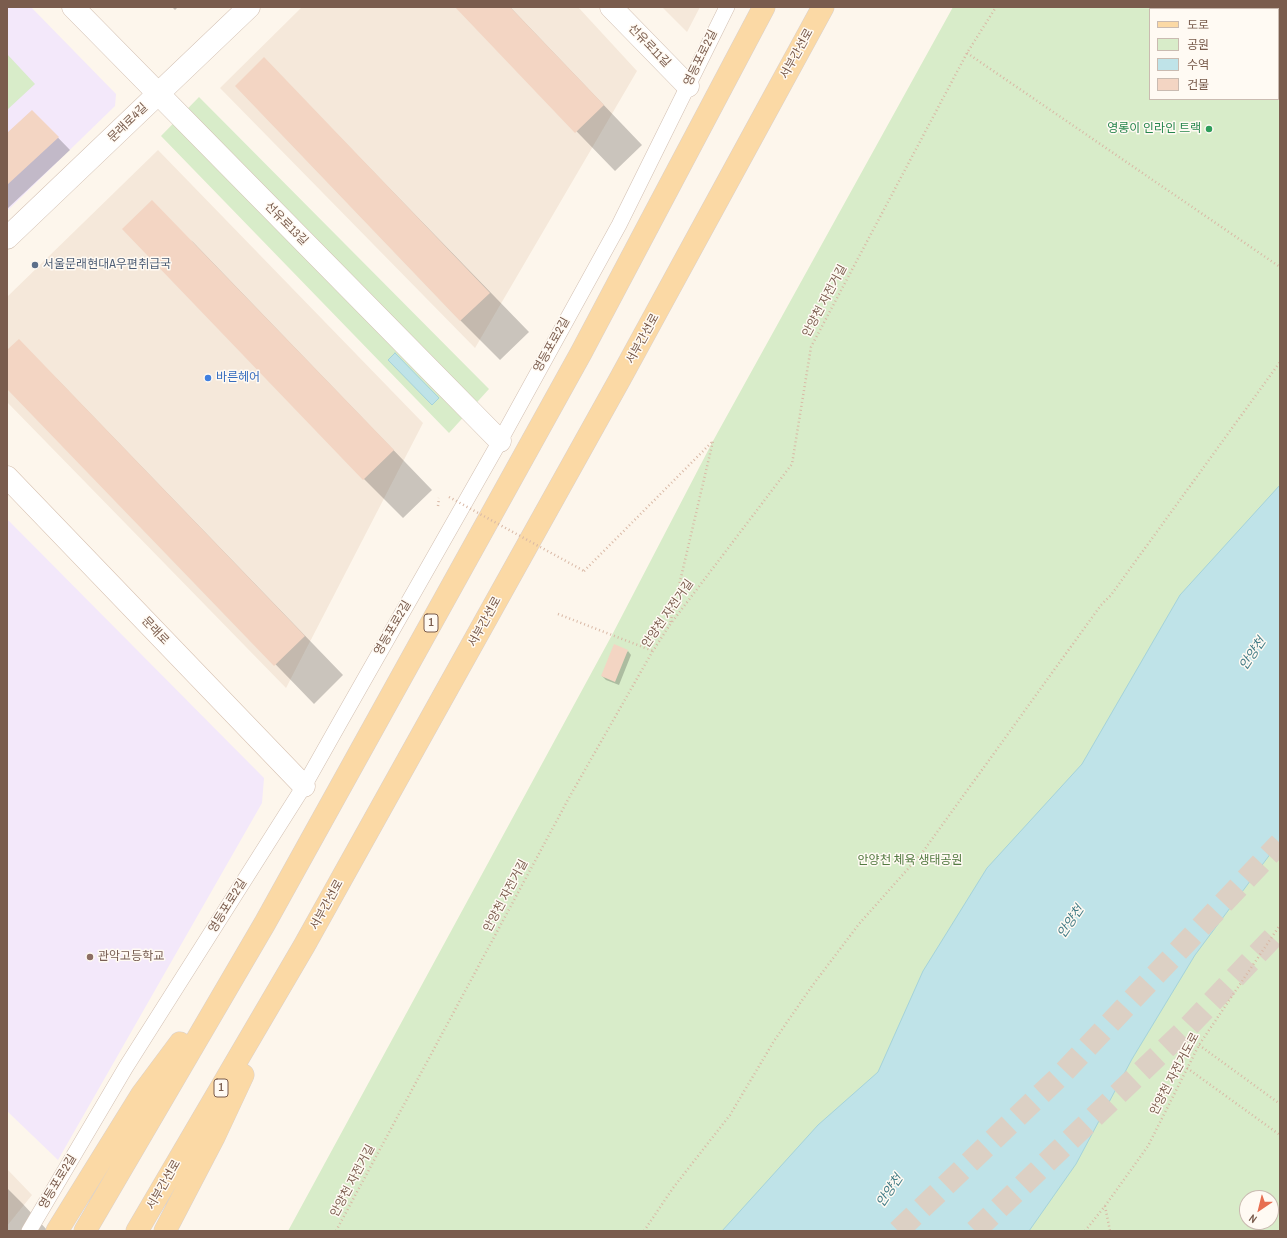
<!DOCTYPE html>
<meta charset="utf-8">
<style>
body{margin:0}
#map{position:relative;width:1287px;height:1238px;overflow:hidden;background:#fdf6ec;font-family:"Archivo Narrow","Noto Sans KR",sans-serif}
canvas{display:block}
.frame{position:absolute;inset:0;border:8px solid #7a5c4d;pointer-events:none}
.legend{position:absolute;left:1149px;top:8px;width:130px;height:92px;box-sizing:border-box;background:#fffaf3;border:1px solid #cabbb1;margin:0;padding:5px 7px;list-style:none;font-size:12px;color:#7a5c4d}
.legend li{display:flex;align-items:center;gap:8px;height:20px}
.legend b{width:20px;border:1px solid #cabbb1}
.north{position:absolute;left:1239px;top:1190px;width:40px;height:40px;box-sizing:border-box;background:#fffaf3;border:1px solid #cabbb1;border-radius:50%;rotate:215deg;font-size:11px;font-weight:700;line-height:16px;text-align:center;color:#7a5c4d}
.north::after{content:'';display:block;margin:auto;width:14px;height:18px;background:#e76f51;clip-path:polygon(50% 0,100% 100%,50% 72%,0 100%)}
</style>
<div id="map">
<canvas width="1287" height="1238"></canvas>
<div class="frame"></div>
<ul class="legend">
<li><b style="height:5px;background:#fbd9a5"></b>도로</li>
<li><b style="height:11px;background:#d8ecc9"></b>공원</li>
<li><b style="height:11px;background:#bfe3e8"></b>수역</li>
<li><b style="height:11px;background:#f3d5c3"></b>건물</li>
</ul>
<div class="north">N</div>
</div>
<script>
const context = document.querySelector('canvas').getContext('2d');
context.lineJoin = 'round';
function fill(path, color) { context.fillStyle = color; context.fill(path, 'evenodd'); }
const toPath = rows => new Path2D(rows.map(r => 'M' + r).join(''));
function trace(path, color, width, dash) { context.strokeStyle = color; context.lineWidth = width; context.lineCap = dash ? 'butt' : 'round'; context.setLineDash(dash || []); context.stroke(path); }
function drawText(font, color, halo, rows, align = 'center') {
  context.font = font + ' "Archivo Narrow","Noto Sans KR",sans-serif'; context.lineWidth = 3; context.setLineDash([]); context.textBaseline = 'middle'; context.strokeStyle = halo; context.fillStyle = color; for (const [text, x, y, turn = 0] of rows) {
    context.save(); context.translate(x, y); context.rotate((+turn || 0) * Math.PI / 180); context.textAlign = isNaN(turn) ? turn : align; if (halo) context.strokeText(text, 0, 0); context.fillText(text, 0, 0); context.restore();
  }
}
fill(toPath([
 [302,7,578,7,637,71,475,348,220,88],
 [662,7,700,7,687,32],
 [158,150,423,423,286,688,7,402,7,297],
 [7,1169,32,1195,7,1226]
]), '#f5e8da');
fill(toPath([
 [7,7,31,7,116,94,115,106,7,211],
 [7,519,264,778,262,803,58,1160,7,1111]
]), '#f3e8fa');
fill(toPath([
 [953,7,1280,7,1280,1231,288,1231,612,635,713,441],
 [1150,9,1278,9,1278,99,1150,99],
 [1247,1198,1271,1198,1271,1222,1247,1222],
 [7,54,35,84,7,110],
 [199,97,489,389,449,433,161,136]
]), '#d8ecc9');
const water = toPath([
 [395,353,439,398,432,405,388,360,395,353],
 [1280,485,1280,841,1195,955,1132,1059,1076,1164,1029,1231,722,1231,818,1125,878,1072,923,971,987,868,1082,764,1180,595,1280,485]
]);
fill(water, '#bfe3e8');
trace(water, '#a5d3da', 1);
fill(toPath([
 [172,7,178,7,175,10],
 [456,7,510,7,642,145,615,171],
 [264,59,529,332,500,360,461,321,236,86],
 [32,111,70,150,7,209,7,134],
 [191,240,432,490,403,518,364,479],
 [7,351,57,379,343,675,314,704,7,387],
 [628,651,631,655,619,685,606,680,602,676],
 [7,1188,22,1203,48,1231,7,1231]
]), '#0003');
fill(toPath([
 [455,7,510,7,604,105,575,133],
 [264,57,490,293,460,321,235,86],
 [32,110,59,137,7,185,7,133],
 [152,200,394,450,363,480,122,229],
 [19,339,305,636,274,666,7,389,7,350],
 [614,644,628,650,615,682,601,676]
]), '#f3d5c3');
trace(toPath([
 [898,1231,1063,1073,1280,843],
 [975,1231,1189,1026,1280,930]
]), '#dcd0c4', 22, [22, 11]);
const lane = toPath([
 [29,1231,126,1067,304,786,339,724,500,441,619,225,727,7]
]);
const street = toPath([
 [73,7,500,441],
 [611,7,688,86],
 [7,238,249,7]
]);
const secondary = toPath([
 [7,477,304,786]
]);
const primary = toPath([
 [57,1231,142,1094,180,1043],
 [85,1231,265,923,581,353,764,7],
 [137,1231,304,946,620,379,823,7],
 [165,1231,214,1137,243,1075]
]);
trace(lane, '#d1beb0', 16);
trace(street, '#d1beb0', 23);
trace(secondary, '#d6c0b0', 23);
trace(primary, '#dad1cd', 23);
trace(toPath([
 [967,53,1280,267],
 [438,506,439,498],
 [584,571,713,441,670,624],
 [558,614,653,651],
 [1199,1045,1280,1104],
 [1187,1068,1280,1135],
 [1105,1206,1110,1231],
 [336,1231,570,796,651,654,669,626,792,464,811,347,967,53,996,7],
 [644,1231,673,1188,730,1115,774,1041,812,986,859,924,922,853,1101,605,1111,595,1280,362],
 [1085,1231,1105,1206,1148,1146,1199,1045,1280,925]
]), '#d9b8a5', 2.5, [1, 3]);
trace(lane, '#fff', 15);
trace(street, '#fff', 22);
trace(secondary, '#fff', 22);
trace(primary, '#fbd9a5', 22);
trace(toPath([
 [449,497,584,571]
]), '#d9b8a5', 2.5, [1, 3]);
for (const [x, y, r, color] of [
 [1209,129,4,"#2e9e5b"],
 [35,265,4,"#5c6f8a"],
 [208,378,4,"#3f7fe0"],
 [90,957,4,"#8d6e63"]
]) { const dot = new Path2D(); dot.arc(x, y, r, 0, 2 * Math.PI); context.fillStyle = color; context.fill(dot); trace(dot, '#fffaf3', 1.5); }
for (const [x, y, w] of [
 [431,623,14],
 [221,1088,14]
]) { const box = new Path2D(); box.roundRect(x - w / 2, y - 9, w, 18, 3); context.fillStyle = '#fffaf3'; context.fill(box); trace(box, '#7a5c4d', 1); }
drawText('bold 11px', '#7a5c4d', null, [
 ["1",431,623],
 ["1",221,1088]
]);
drawText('12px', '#7a5c4d', '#fffaf3', [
 ["선유로11길",649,46,46],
 ["서부간선로",797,54,-61],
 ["영등포로2길",701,58,-64],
 ["문래로4길",128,123,-44],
 ["선유로13길",286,224,45],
 ["안양천 자전거길",825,301,-62],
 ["서부간선로",643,339,-61],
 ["영등포로2길",552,345,-61],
 ["안양천 자전거길",668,614,-55],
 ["서부간선로",485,622,-61],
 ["영등포로2길",393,628,-60],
 ["문래로",155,631,46],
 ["안양천 자전거길",506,896,-62],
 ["서부간선로",327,905,-61],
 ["영등포로2길",228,906,-58],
 ["안양천 자전거도로",1175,1074,-62],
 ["안양천 자전거길",353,1181,-62],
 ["영등포로2길",58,1182,-59],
 ["서부간선로",164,1185,-60]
]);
drawText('12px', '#27864d', '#fffaf3', [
 ["영롱이 인라인 트랙",1201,129]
], 'right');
drawText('12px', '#4e5e75', '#fffaf3', [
 ["서울문래현대A우편취급국",43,265]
], 'left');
drawText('12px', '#366cbe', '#fffaf3', [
 ["바른헤어",216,378]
], 'left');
drawText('12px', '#537a41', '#fffaf3', [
 ["안양천 체육 생태공원",910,861]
]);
drawText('12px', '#785e54', '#fffaf3', [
 ["관악고등학교",98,957]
], 'left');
drawText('italic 13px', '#437c86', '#fffaf3', [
 ["안양천",1253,654,-56],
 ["안양천",1071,922,-56],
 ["안양천",890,1191,-56]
]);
</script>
